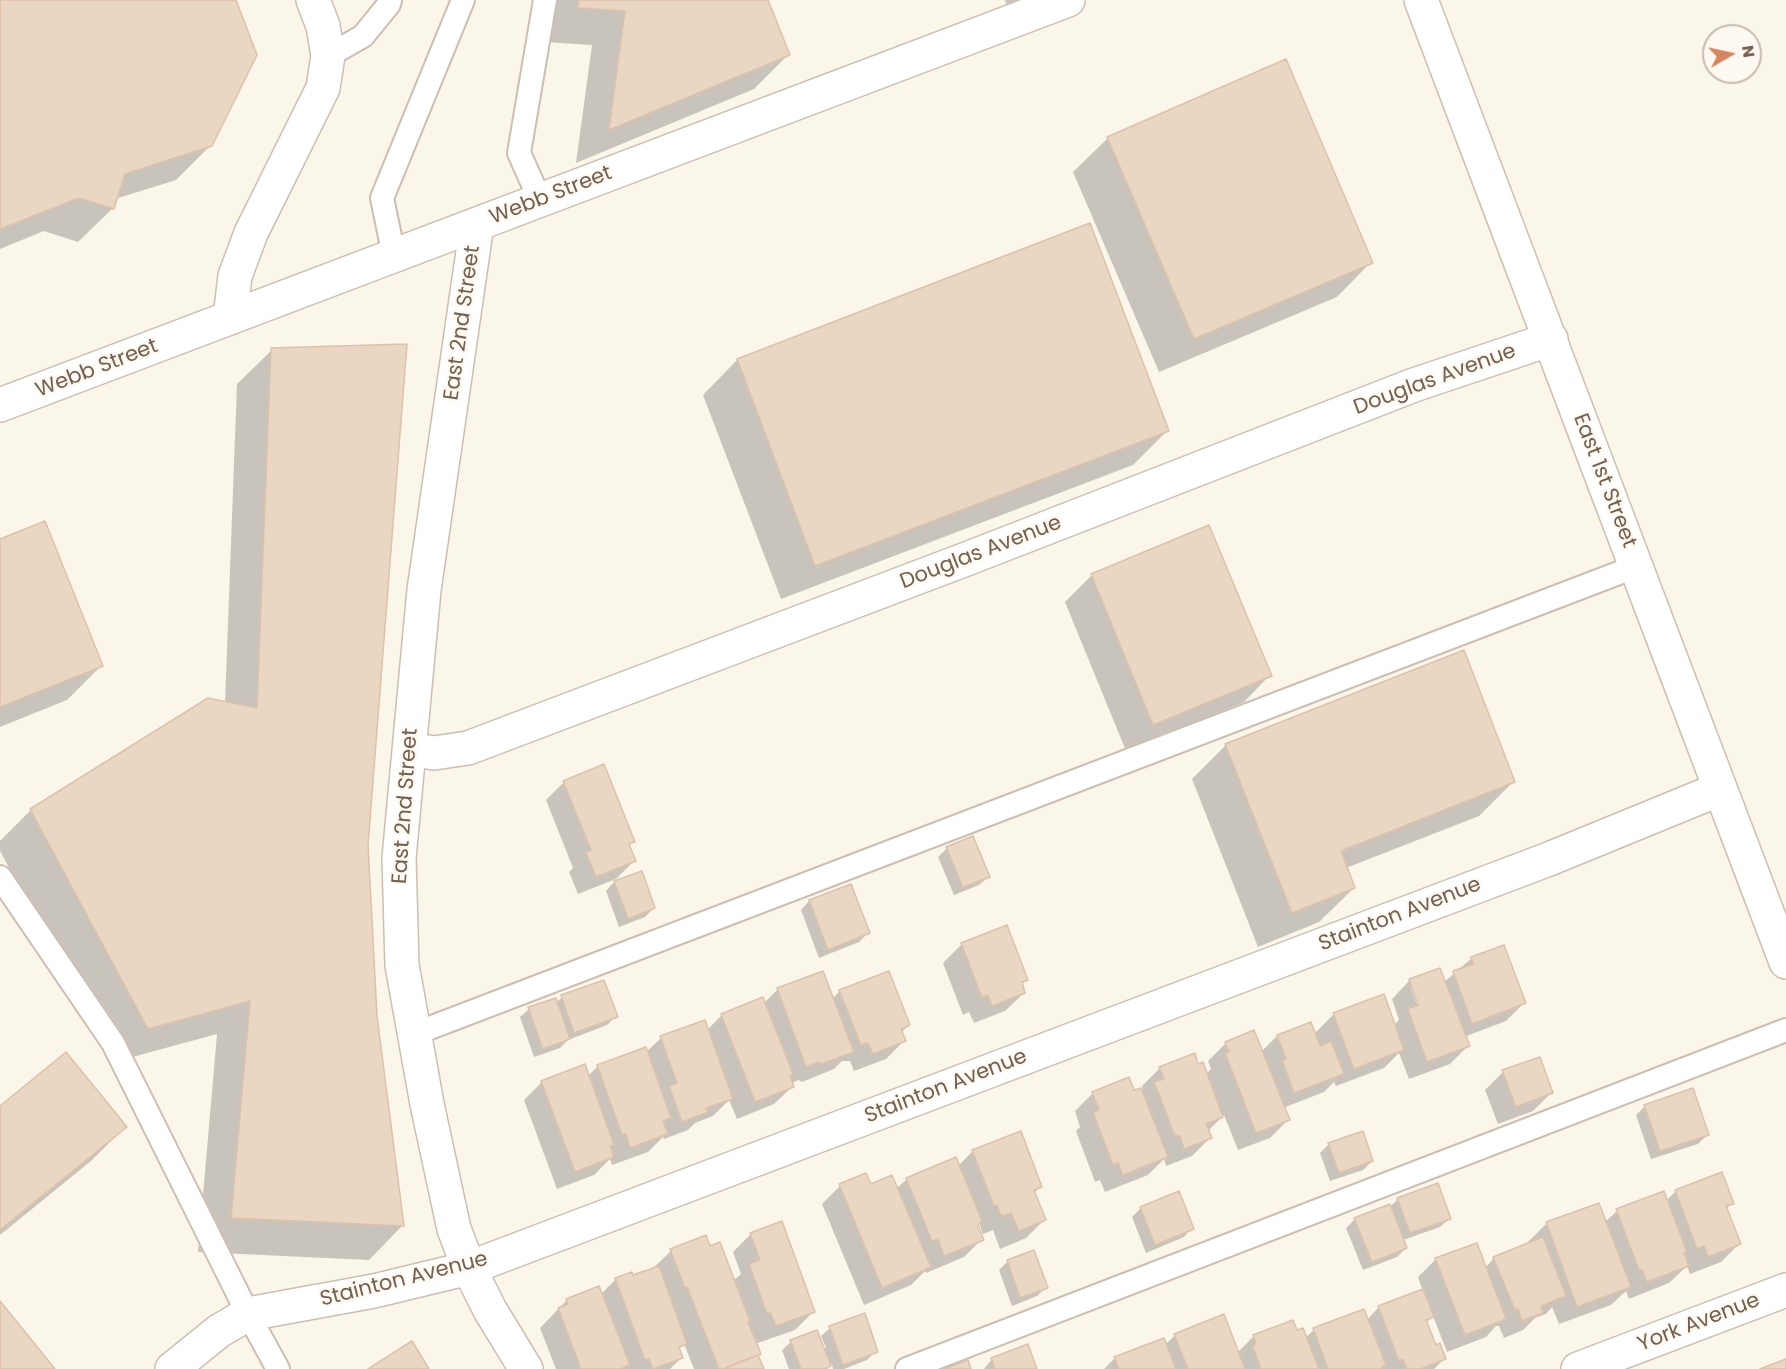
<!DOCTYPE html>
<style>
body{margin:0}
#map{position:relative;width:1786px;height:1369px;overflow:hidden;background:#faf6ea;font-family:Poppins,sans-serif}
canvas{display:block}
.north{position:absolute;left:1702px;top:24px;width:60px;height:60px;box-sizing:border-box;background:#fdf9f0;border:2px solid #c5bcb0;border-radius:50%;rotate:81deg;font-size:16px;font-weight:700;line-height:24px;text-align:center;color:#726050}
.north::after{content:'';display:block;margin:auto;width:21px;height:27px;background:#d5855f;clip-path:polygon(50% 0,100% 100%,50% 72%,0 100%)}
</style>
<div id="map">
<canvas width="1786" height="1369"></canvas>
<div class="north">N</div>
</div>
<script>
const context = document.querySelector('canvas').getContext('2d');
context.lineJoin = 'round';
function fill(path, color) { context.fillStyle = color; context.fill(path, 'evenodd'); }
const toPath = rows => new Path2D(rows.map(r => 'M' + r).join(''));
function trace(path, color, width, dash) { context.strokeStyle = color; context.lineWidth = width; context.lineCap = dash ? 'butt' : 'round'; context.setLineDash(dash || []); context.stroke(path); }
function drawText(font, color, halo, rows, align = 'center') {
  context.font = font + ' Poppins,sans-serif'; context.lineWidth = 4.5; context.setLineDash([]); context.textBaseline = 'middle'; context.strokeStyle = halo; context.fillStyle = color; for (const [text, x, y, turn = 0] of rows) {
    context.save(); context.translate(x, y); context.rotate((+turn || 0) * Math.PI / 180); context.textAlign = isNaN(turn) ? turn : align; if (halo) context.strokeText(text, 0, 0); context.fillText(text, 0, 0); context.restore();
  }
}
fill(toPath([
 [0,0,235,0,211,145,176,180,115,199,113,208,78,242,44,231,0,249],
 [551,0,766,0,788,55,754,89,576,163,592,45,544,42],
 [1005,0,1029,0,1008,9],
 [1108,138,1371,262,1337,297,1159,372,1073,172],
 [1090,225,1168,430,1133,465,781,599,703,395,737,360],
 [272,350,366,845,375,1016,403,1225,369,1260,198,1252,217,1034,114,1062,0,851,0,841,31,810,225,703,237,384],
 [0,541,101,666,67,700,0,727],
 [1092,575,1270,675,1244,702,1126,751,1065,602],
 [1226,745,1514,781,1479,816,1346,868,1354,888,1319,922,1258,947,1192,779],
 [564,782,633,841,628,846,634,861,616,879,578,894,569,872,573,868,546,800],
 [947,848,988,877,979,885,954,895,938,857],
 [641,873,654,908,645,917,619,927,606,891,614,882],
 [850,886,868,933,859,942,819,958,801,910,809,901],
 [1007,927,1027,980,1021,985,1024,993,1005,1011,974,1023,969,1012,963,1015,943,963,962,944],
 [1472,958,1524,1003,1506,1021,1464,1037,1468,1046,1450,1064,1409,1079,1399,1053,1384,1068,1336,1086,1334,1082,1324,1092,1283,1108,1288,1120,1270,1138,1238,1150,1224,1115,1208,1131,1210,1138,1192,1156,1166,1166,1164,1159,1148,1175,1105,1192,1100,1180,1095,1182,1076,1131,1080,1127,1075,1111,1093,1093,1133,1092,1143,1089,1142,1086,1160,1068,1197,1066,1206,1074,1211,1069,1208,1061,1226,1043,1261,1052,1277,1036,1310,1024,1314,1034,1334,1014,1393,1026,1399,1020,1392,999,1410,980,1444,982],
 [1411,988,1414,988,1422,1012,1420,1013],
 [822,972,832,999,840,991,909,1025,901,1033,904,1041,886,1059,854,1071,850,1061,842,1061,834,1069,802,1082,799,1080,791,1083,793,1086,774,1104,737,1119,729,1100,713,1116,695,1123,688,1130,664,1139,663,1137,648,1152,612,1165,610,1159,594,1175,557,1189,524,1100,542,1082,588,1076,598,1066,646,1052,661,1038,707,1030,722,1015,764,1003,777,990],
 [562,997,616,1016,607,1025,568,1040,560,1048,534,1057,520,1017,529,1009,556,1003],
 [1503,1072,1551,1093,1533,1111,1498,1124,1485,1090],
 [1645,1106,1707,1135,1698,1144,1651,1159,1636,1115],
 [0,1108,125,1127,91,1161,0,1235],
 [1329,1144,1372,1161,1363,1170,1330,1181,1320,1153],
 [973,1151,1041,1186,1033,1194,1044,1220,1026,1238,1000,1249,993,1230,983,1234,979,1222,976,1225,982,1239,964,1257,926,1273,925,1271,911,1285,864,1305,822,1204,840,1186,870,1186,896,1189,907,1179,958,1166],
 [1676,1191,1732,1203,1726,1209,1739,1244,1721,1262,1690,1274,1687,1266,1669,1283,1629,1299,1626,1291,1611,1305,1559,1324,1552,1307,1546,1314,1535,1318,1523,1330,1504,1338,1499,1326,1496,1326,1486,1337,1447,1352,1433,1316,1426,1323,1435,1347,1444,1359,1434,1369,1104,1369,1115,1358,1165,1345,1175,1335,1237,1353,1254,1336,1296,1332,1305,1338,1314,1330,1367,1320,1379,1307,1423,1291,1418,1277,1436,1259,1485,1268,1494,1258,1529,1244,1528,1242,1546,1224,1598,1205,1605,1222,1617,1211,1666,1201],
 [1398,1199,1449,1219,1440,1227,1403,1240,1406,1248,1397,1257,1363,1270,1346,1228,1355,1219,1390,1207],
 [1141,1208,1192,1228,1184,1237,1146,1253,1132,1217],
 [751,1234,813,1312,795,1330,755,1344,762,1369,694,1369,684,1344,678,1350,681,1358,670,1369,556,1369,540,1328,567,1300,601,1294,616,1279,632,1277,652,1269,671,1251,709,1248,733,1281,741,1274,733,1252],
 [1008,1261,1046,1287,1037,1296,1012,1306,999,1270],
 [830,1328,876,1351,867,1360,844,1369,833,1369,832,1364,827,1369,789,1369,782,1350,791,1342,826,1348,821,1336],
 [992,1359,1036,1369,984,1369]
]), '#0003');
const building = toPath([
 [0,0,236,0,257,55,212,146,125,174,114,209,79,198,0,229,0,0],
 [579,0,768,0,790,55,609,130,625,11,578,8,579,0],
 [1286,59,1373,263,1194,339,1107,137,1286,59],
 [1090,223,1169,431,815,566,737,359,1090,223],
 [407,344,368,845,377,1016,404,1226,231,1218,250,1001,148,1029,30,809,208,698,257,708,271,348,407,344],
 [45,521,103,666,0,707,0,539,45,521],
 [1209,525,1272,676,1153,725,1091,574,1209,525],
 [1464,650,1515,782,1341,851,1355,888,1292,913,1225,744,1464,650],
 [604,764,635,842,629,844,636,861,596,877,586,852,591,850,563,781,604,764],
 [973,836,990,877,963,887,946,847,973,836],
 [642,871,655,908,628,919,614,881,642,871],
 [851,884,870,933,828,950,809,900,851,884],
 [1007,925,1028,980,1022,982,1025,993,992,1006,988,995,982,998,961,943,1007,925],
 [1504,945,1526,1003,1472,1024,1453,971,1473,964,1471,957,1504,945],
 [1440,968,1470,1046,1427,1062,1408,1009,1418,1005,1409,979,1440,968],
 [823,971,854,1052,821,1064,818,1062,806,1067,777,988,823,971],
 [889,971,910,1025,901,1029,906,1041,873,1054,868,1043,861,1045,839,990,889,971],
 [604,980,618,1017,574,1033,561,995,604,980],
 [1384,994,1404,1050,1354,1069,1333,1013,1384,994],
 [763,997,793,1074,790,1076,794,1087,755,1102,721,1014,763,997],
 [556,998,570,1039,543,1049,528,1007,556,998],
 [705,1020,733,1099,706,1108,708,1112,682,1122,669,1086,677,1083,660,1036,705,1020],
 [1311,1022,1320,1046,1331,1041,1344,1074,1294,1093,1282,1060,1286,1059,1277,1035,1311,1022],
 [1254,1030,1290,1120,1256,1133,1225,1053,1229,1052,1225,1042,1254,1030],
 [646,1047,671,1118,663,1121,668,1134,630,1148,626,1134,622,1135,597,1065,646,1047],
 [66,1052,127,1127,0,1230,0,1106,66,1052],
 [1195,1053,1198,1064,1203,1062,1223,1117,1206,1124,1212,1138,1184,1149,1180,1136,1175,1136,1154,1082,1164,1079,1159,1067,1195,1053],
 [1540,1057,1553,1093,1516,1107,1502,1070,1540,1057],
 [585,1064,614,1145,610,1146,614,1157,575,1172,541,1081,585,1064],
 [1129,1077,1134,1090,1141,1088,1168,1157,1123,1175,1118,1163,1113,1165,1093,1112,1099,1110,1092,1092,1129,1077],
 [1693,1088,1709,1135,1660,1151,1644,1105,1693,1088],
 [1021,1131,1042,1187,1034,1190,1046,1220,1019,1231,1011,1213,1001,1216,997,1205,994,1206,972,1150,1021,1131],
 [1363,1131,1373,1161,1339,1173,1328,1143,1363,1131],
 [956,1157,982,1221,978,1225,984,1240,944,1256,938,1239,932,1241,906,1178,956,1157],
 [1722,1172,1734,1204,1726,1206,1741,1244,1708,1257,1704,1246,1697,1249,1675,1190,1722,1172],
 [866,1173,871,1184,892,1175,931,1267,882,1288,839,1184,866,1173],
 [1438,1183,1451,1219,1410,1233,1397,1198,1438,1183],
 [1179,1191,1194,1229,1155,1245,1140,1207,1179,1191],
 [1664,1191,1687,1252,1684,1253,1689,1266,1647,1282,1642,1269,1639,1270,1616,1209,1664,1191],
 [1599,1203,1631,1287,1577,1307,1546,1222,1599,1203],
 [1390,1204,1407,1248,1372,1262,1354,1218,1390,1204],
 [782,1221,815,1312,776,1326,770,1312,767,1314,749,1264,760,1260,750,1233,782,1221],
 [706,1235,710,1246,720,1242,750,1321,748,1322,761,1354,723,1369,719,1369,687,1287,685,1288,670,1249,706,1235],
 [1543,1237,1566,1296,1541,1306,1543,1313,1522,1321,1518,1309,1515,1310,1493,1257,1543,1237],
 [1477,1243,1506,1319,1465,1335,1435,1258,1477,1243],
 [1034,1250,1048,1288,1020,1298,1007,1260,1034,1250],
 [659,1266,687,1344,679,1347,683,1358,653,1369,649,1359,645,1360,615,1278,632,1272,633,1275,659,1266],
 [599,1286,630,1365,620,1369,581,1369,558,1308,568,1304,566,1299,599,1286],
 [1423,1289,1434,1317,1426,1320,1436,1345,1440,1343,1446,1359,1420,1369,1407,1369,1403,1359,1399,1361,1378,1306,1423,1289],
 [0,1301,55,1369,0,1369,0,1301],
 [1364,1309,1386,1365,1382,1367,1382,1369,1328,1369,1313,1328,1364,1309],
 [865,1313,878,1352,843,1365,829,1326,865,1313],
 [1224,1314,1245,1369,1188,1369,1174,1334,1224,1314],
 [1293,1320,1297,1330,1303,1328,1319,1369,1261,1369,1252,1345,1256,1344,1253,1335,1293,1320],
 [817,1330,831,1366,825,1369,801,1369,790,1340,817,1330],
 [1164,1338,1176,1369,1119,1369,1114,1357,1164,1338],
 [412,1341,429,1369,368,1369,412,1341],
 [1028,1344,1037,1369,995,1369,991,1358,1028,1344],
 [758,1355,764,1369,728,1369,727,1367,758,1355],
 [1786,1359,1786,1369,1760,1369,1786,1359],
 [968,1360,971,1369,944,1369,968,1360]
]);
fill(building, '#ead7c3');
trace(building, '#ddc1a8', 1.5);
const lane = toPath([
 [328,56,363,36,389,4,390,0],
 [540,200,519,153,545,0],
 [394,256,382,198,463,0],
 [0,877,113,1043,248,1314,278,1369],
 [414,1034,1637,566],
 [907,1369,1786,1030]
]);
const street = toPath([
 [477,224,424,590,399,858,402,965,427,1104,454,1229,469,1268,490,1310,526,1369],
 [230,318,235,276,251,233,323,88,328,56,323,26,313,0],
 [0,405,1068,0],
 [409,749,434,753,468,748,969,558,1414,385,1551,339],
 [172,1369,219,1331,248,1314,374,1291,469,1268,1549,859,1720,789],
 [1578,1369,1786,1290]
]);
const secondary = toPath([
 [1421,0,1786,962]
]);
trace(lane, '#cbbfb1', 26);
trace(street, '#cbbfb1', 36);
trace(secondary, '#cdc0af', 36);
trace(lane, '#fff', 22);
trace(street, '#fff', 33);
trace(secondary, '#fff', 33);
drawText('21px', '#726050', '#fdf9f0', [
 ["Webb Street",551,196,-21],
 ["East 2nd Street",463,323,-82],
 ["Webb Street",97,369,-21],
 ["Douglas Avenue",1435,380,-20],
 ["East 1st Street",1604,481,69],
 ["Douglas Avenue",981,553,-21],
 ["East 2nd Street",406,806,-86],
 ["Stainton Avenue",1400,915,-21],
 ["Stainton Avenue",946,1087,-21],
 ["Stainton Avenue",404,1280,-14],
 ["York Avenue",1699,1323,-21]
]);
</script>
